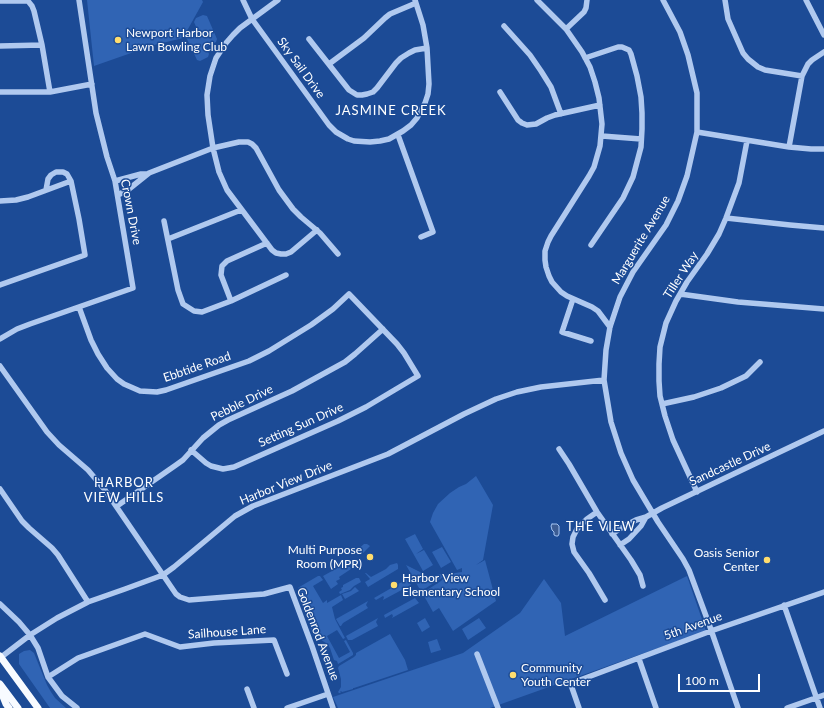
<!DOCTYPE html>
<style>
body{margin:0}
#map{position:relative;width:824px;height:708px;overflow:hidden;background:#1c4b96;font-family:Lato,sans-serif}
canvas{display:block}
.scale{position:absolute;left:678px;top:674px;width:82px;height:18px;box-sizing:border-box;border:2px solid #fff;border-top:0;padding-left:5px;font-size:12px;line-height:14px;white-space:nowrap;color:#fff;-webkit-text-stroke:3px #1c4b96;paint-order:stroke}
</style>
<div id="map">
<canvas width="824" height="708"></canvas>
<div class="scale">100 m</div>
</div>
<script>
const context = document.querySelector('canvas').getContext('2d');
context.lineJoin = 'round';
function fill(path, color) { context.fillStyle = color; context.fill(path, 'evenodd'); }
const toPath = rows => new Path2D(rows.map(r => 'M' + r).join(''));
function trace(path, color, width, dash) { context.strokeStyle = color; context.lineWidth = width; context.lineCap = dash ? 'butt' : 'round'; context.setLineDash(dash || []); context.stroke(path); }
function drawText(font, color, halo, rows, align = 'center') {
  context.font = font + ' Lato,sans-serif'; context.lineWidth = 3; context.setLineDash([]); context.textBaseline = 'middle'; context.strokeStyle = halo; context.fillStyle = color; for (const [text, x, y, turn = 0] of rows) {
    context.save(); context.translate(x, y); context.rotate((+turn || 0) * Math.PI / 180); context.textAlign = isNaN(turn) ? turn : align; if (halo) context.strokeText(text, 0, 0); context.fillText(text, 0, 0); context.restore();
  }
}
fill(toPath([
 [87,0,202,0,203,2,183,38,154,45,94,66],
 [203,15,207,16,217,39,216,42,206,47,209,54,208,57,200,61,197,60,186,37,187,34,197,29,194,22,196,18],
 [476,476,493,505,483,560,476,565,485,560,496,601,453,631,439,608,433,612,423,594,429,595,429,593,425,592,427,590,441,581,448,574,462,572,462,568,457,570,430,522,433,513,438,504,450,493,459,487,466,484],
 [415,534,423,549,416,554,424,550,433,565,423,571,405,539],
 [364,544,367,544,370,546,363,553,361,551,358,553,356,551],
 [442,547,451,562,441,568,432,552],
 [397,563,398,565,398,569,368,587,365,582,370,579,365,573,366,573,371,577,386,569,390,565],
 [406,565,428,576,443,574,443,577,423,590,419,588],
 [341,566,350,567,351,569,339,577,340,579,336,581,338,584,331,589,323,576],
 [318,576,320,576,323,580,313,586,323,603,327,600,327,603,341,595,343,600,332,607,335,619,345,638,343,639,337,630,327,636,339,658,350,652,344,641,346,640,353,653,353,655,338,664,337,661,334,660,330,648,326,643,313,635,298,591,298,588,301,586],
 [687,576,706,631,490,708,338,708,333,697,463,653,520,613,544,579,561,603,565,636],
 [356,578,359,578,361,582,354,586,350,590,340,594,339,592,342,590,341,588,343,587,343,585],
 [407,579,411,585,383,600,384,597,383,596,376,600,374,598],
 [355,587,359,591,345,599,342,594,351,591],
 [415,598,419,603,392,618,393,616,392,614,385,618,384,615],
 [368,601,366,605,368,608,343,623,341,626,340,626,336,619],
 [378,618,376,622,378,626,352,640,348,640,346,636],
 [425,618,430,627,422,632,417,623],
 [479,618,486,628,468,640,462,629],
 [390,634,405,660,408,670,354,688,353,688,353,689,342,692,341,691,340,692,341,693,339,693,338,692,341,687,341,679,338,668,339,666,354,657,356,655,356,653],
 [437,639,441,650,431,653,428,642],
 [30,650,34,653,47,685,51,692,55,698,66,708,50,708,19,664,19,654,24,651]
]), '#3064b4');
const water = toPath([
 [552,524,557,524,559,526,559,534,558,536,556,536,554,535,554,532,552,530,551,526,552,524]
]);
fill(water, '#3c5c93');
trace(water, '#a3c3f1', 1);
trace(toPath([
 [243,0,252,19,329,125,336,132,348,139,354,141,370,142,380,141,389,139,403,131,411,125,417,118,425,103,428,94,429,84,427,48,423,25,415,0],
 [278,0,240,28,233,35,226,43,216,58,210,76,207,95,208,115,213,148,219,172,227,190,272,250,276,253,281,254,286,254,291,252,317,230],
 [537,0,566,29,582,52,590,67,595,82,599,98,602,124,600,146,594,167,589,176,551,236,548,242,545,251,545,260,546,267,549,276,552,282,561,292,567,296,592,307,598,311,610,327],
 [663,0,680,32,688,55,697,93,697,132,687,176,678,201,666,225,633,272,620,297,610,327,606,350,604,380,611,422,621,453,633,480,658,522,683,559,689,570,709,624,738,708],
 [725,0,728,19,743,53,748,59,758,67,765,70,802,76],
 [806,0,824,35],
 [0,1,28,1,32,6,34,11,42,45,50,92],
 [504,26,530,55,541,71,551,87,561,114],
 [566,29,584,12,586,8,587,0],
 [309,39,349,90,357,95,362,95,367,94,373,92,377,88,396,63,401,58,409,53,415,50,427,48],
 [0,46,42,45],
 [585,58,618,47,622,47,629,50,631,54,637,76,641,97,642,113,642,129,641,147,633,177,623,198,591,245],
 [329,64,364,38,385,18,390,14,416,3],
 [0,92,50,92,92,84],
 [500,92,518,120,522,123,527,125,536,124,547,118,555,115,600,105],
 [697,132,789,147,811,149,824,149],
 [398,135,433,232,421,237],
 [602,136,641,139],
 [789,147,802,76,808,64,812,60,824,52],
 [115,181,141,174,147,174],
 [118,195,129,189,149,173,213,148,239,142,248,142,252,144,256,148,279,190,293,209,301,217,320,233,338,254],
 [0,201,16,200,28,197,71,181],
 [726,218,790,225,824,228],
 [164,221,178,290,183,304,194,311,202,312,231,301,286,275],
 [168,239,241,210],
 [0,285,85,255,79,219,71,181,67,174,63,172,56,172,51,175,48,179,46,190],
 [680,294,738,302,824,309],
 [573,299,562,332,591,341],
 [231,301,221,275,222,266,227,261,267,243],
 [79,307,91,340,98,354,107,368,117,379,124,384,140,391,157,392,166,390,249,361,269,351,311,325,333,309,349,294,397,344,404,353,418,376,366,407,338,421,234,467,223,469,211,466,206,463,191,450],
 [0,339,17,329,30,324,133,288,115,181,107,157,96,113,79,0],
 [0,366,47,432,59,445,88,470,105,490,176,594,180,597,189,600,264,594,290,587,312,646,333,708],
 [662,404,694,397,721,388,746,376,760,362],
 [559,449,569,464,597,512,631,560,640,575,643,586],
 [0,489,22,521,29,528,52,548,58,555,88,602],
 [697,492,673,440,665,416,660,396,659,381,659,364,660,347,666,323,676,301,687,282,707,254,719,234,726,218,739,183,747,141],
 [117,506,176,465,183,460,203,438,219,425,228,420,292,391,345,362,355,354,383,329],
 [597,512,587,519,577,529,573,537,572,544,574,552,589,573,605,600],
 [612,534,621,528,636,520,646,517,662,508,824,431],
 [620,545,629,539,641,526,646,517],
 [0,604,19,622,30,635,38,648,48,677,62,696,77,708],
 [784,605,820,708],
 [477,654,498,708],
 [0,658,30,635,57,618,88,602,125,589,163,575,174,567,235,516,253,506,388,454,464,414,496,399,517,392,541,387,604,380],
 [639,659,656,708],
 [48,677,78,658,145,634,180,647,214,643,274,640,287,674],
 [247,689,254,708],
 [287,708,328,694],
 [579,708,571,685,572,683,711,631,824,592],
 [787,708,824,695]
]), '#b0c9ef', 5.5);
trace(toPath([
 [0,656,38,708],
 [0,684,18,708],
 [0,689,6,704,9,708]
]), '#f8fbff', 7);
for (const [x, y, r, color] of [
 [118,40,4,"#ffdd6e"],
 [370,557,4,"#ffdd6e"],
 [767,560,4,"#ffdd6e"],
 [394,585,4,"#ffdd6e"],
 [513,675,4,"#ffdd6e"]
]) { const dot = new Path2D(); dot.arc(x, y, r, 0, 2 * Math.PI); context.fillStyle = color; context.fill(dot); trace(dot, '#1c4b96', 1.5); }
drawText('12px', '#fff', '#1c4b96', [
 ["Newport Harbor",126,33],
 ["Lawn Bowling Club",126,47],
 ["Multi Purpose",362,550,"right"],
 ["Room (MPR)",362,564,"right"],
 ["Oasis Senior",759,553,"right"],
 ["Center",759,567,"right"],
 ["Harbor View",402,578],
 ["Elementary School",402,592],
 ["Community",521,668],
 ["Youth Center",521,682]
], 'left');
drawText('12px', '#fff', '#1c4b96', [
 ["Sky Sail Drive",301,68,54],
 ["Crown Drive",131,212,79],
 ["Marguerite Avenue",641,240,-59],
 ["Tiller Way",681,275,-57],
 ["Ebbtide Road",197,367,-19],
 ["Pebble Drive",242,403,-26],
 ["Setting Sun Drive",301,425,-24],
 ["Sandcastle Drive",730,464,-25],
 ["Harbor View Drive",286,483,-22],
 ["5th Avenue",693,626,-20],
 ["Sailhouse Lane",227,632,-4],
 ["Goldenrod Avenue",318,634,69]
]);
context.letterSpacing = '1px';
drawText('13px', '#fff', '#1c4b96', [
 ["JASMINE CREEK",391,111],
 ["HARBOR",124,483],
 ["VIEW HILLS",124,498],
 ["THE VIEW",601,527]
]);
context.letterSpacing = '0px';
</script>
